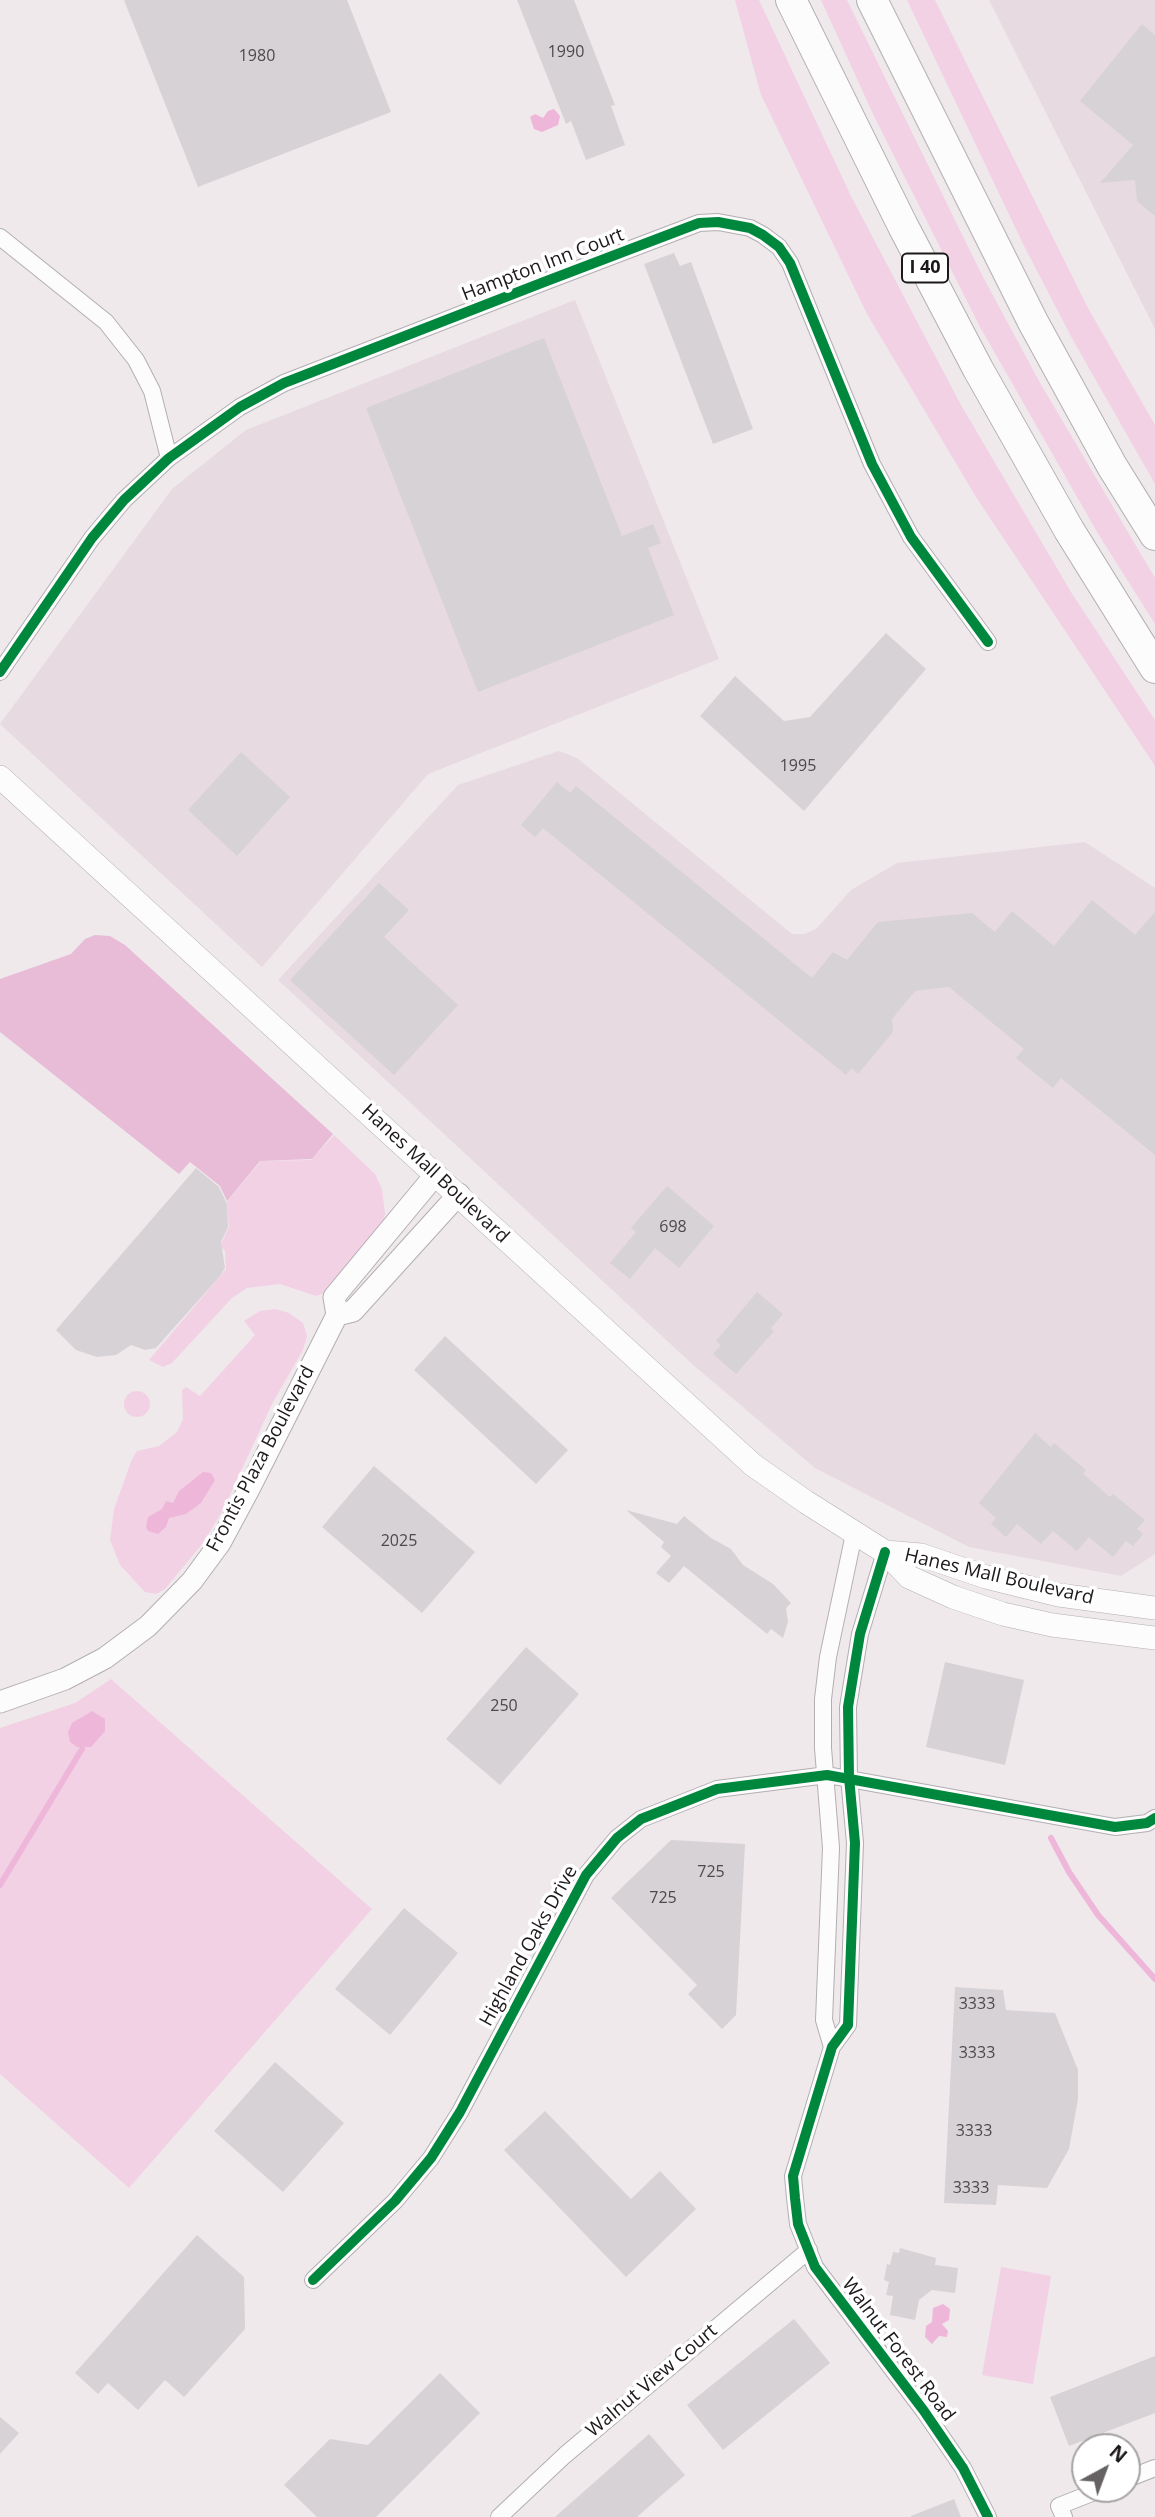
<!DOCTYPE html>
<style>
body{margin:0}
#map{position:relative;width:1155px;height:2517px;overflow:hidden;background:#efe9ec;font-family:"Open Sans",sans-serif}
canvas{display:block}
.north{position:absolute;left:1071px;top:2433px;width:70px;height:70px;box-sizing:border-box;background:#fff;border:2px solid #a5a3a4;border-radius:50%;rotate:41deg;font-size:19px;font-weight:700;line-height:28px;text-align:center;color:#1d191b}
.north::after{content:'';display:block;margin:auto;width:24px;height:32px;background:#666264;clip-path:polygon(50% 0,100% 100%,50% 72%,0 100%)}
</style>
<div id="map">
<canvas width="1155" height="2517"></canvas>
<div class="north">N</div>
</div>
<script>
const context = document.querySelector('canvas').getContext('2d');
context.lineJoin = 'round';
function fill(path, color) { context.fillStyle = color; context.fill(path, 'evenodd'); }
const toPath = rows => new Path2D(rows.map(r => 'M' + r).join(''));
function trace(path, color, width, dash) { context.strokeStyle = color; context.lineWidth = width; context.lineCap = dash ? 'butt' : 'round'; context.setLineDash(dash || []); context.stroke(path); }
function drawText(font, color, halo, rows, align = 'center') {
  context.font = font + ' "Open Sans",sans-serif'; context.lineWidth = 7; context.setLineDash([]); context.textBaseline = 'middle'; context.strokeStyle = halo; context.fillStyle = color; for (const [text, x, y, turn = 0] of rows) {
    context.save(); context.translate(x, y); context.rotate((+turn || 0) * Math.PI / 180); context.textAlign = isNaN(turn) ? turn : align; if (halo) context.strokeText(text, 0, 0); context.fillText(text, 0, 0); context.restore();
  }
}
fill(toPath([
 [989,0,1155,0,1155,329],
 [575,300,719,659,428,774,262,967,0,724,172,489,246,430],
 [559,751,577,758,792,934,804,934,816,929,851,890,897,863,1085,842,1155,888,1155,1554,1121,1576,969,1547,815,1468,692,1364,278,980,458,785]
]), '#e7dae1');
fill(toPath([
 [735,0,759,0,851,196,961,405,1071,592,1155,720,1155,766,976,497,867,314,761,95],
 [821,0,847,0,981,273,1039,381,1155,578,1155,624,1097,532,980,327,873,114],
 [907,0,935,0,1088,308,1155,425,1155,484,1074,342,1023,244],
 [334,1135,375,1174,382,1189,385,1214,384,1220,329,1291,316,1296,280,1284,247,1288,232,1298,172,1363,163,1367,149,1360,226,1269,225,1251,220,1246,229,1227,227,1201,261,1161,311,1160],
 [276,1309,289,1313,303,1323,307,1336,303,1350,272,1404,223,1510,203,1543,165,1589,156,1594,145,1592,120,1565,110,1540,114,1509,132,1459,137,1451,159,1446,177,1432,183,1419,182,1390,186,1387,200,1396,255,1335,244,1321,260,1311],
 '124 1404a13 13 0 1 1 26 0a13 13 0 1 1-26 0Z',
 [111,1679,372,1909,129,2188,0,2074,0,1728,75,1703],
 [1001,2267,1051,2276,1033,2384,982,2375]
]), '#f3d1e5');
fill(toPath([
 [95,935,110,936,125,945,333,1134,312,1159,260,1161,227,1201,220,1186,190,1162,179,1174,0,1032,0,979,71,954,85,939]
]), '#e8bcd7');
fill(toPath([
 [554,109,560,116,558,125,542,132,534,129,530,117,535,114,543,118,548,111],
 [203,1472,211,1473,215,1480,201,1503,186,1514,169,1518,166,1527,158,1534,148,1531,146,1527,148,1517,162,1509,166,1501,173,1503,179,1491],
 [92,1711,105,1719,105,1731,91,1747,77,1747,70,1742,68,1732,72,1723],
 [943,2304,950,2309,949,2320,942,2324,948,2331,947,2337,939,2336,932,2344,925,2337,926,2326,932,2322,933,2308]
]), '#eeb7d9');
trace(toPath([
 [1051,1838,1069,1872,1098,1915,1155,1979],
 [0,1885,82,1749]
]), '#eeb7d9', 6);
fill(toPath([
 [124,0,347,0,391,112,198,187],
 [517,0,574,0,615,105,611,106,625,145,586,160,571,121,566,124],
 [1142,24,1155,35,1155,216,1137,201,1135,180,1100,183,1133,145,1080,101],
 [674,253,680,266,691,262,753,429,713,444,644,264],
 [544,338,622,536,653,524,661,543,648,548,674,615,478,692,366,408],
 [886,633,926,669,804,811,700,716,735,676,784,721,810,717],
 [241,752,290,797,237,856,188,810],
 [557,782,570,793,576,786,812,978,833,952,847,960,878,922,972,913,995,932,1012,911,1054,946,1092,900,1135,935,1155,912,1155,1155,1061,1078,1053,1088,1016,1058,1024,1049,949,987,915,991,892,1019,893,1032,858,1074,852,1068,846,1075,543,828,535,837,521,825],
 [379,883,409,910,384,937,458,1005,394,1075,290,980],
 [196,1168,219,1187,227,1204,228,1227,221,1242,225,1268,220,1276,156,1348,145,1350,131,1345,116,1355,97,1357,76,1350,56,1330],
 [667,1186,714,1226,679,1268,655,1248,630,1279,610,1263,636,1232,631,1228],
 [757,1292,783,1314,771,1328,774,1331,736,1374,713,1354,721,1345,716,1341],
 [445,1336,568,1450,536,1484,414,1370],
 [1035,1433,1051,1447,1054,1443,1086,1470,1083,1474,1110,1497,1113,1494,1145,1520,1137,1529,1143,1534,1133,1546,1126,1541,1113,1557,1089,1537,1077,1551,1053,1531,1041,1544,1017,1524,1006,1537,991,1524,996,1518,979,1503],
 [374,1466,475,1552,422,1613,322,1527],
 [626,1510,677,1524,684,1516,711,1538,731,1549,743,1565,773,1584,791,1603,786,1608,788,1622,783,1638,771,1629,767,1634,684,1566,669,1583,656,1573,671,1556,661,1547,664,1542],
 [526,1647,579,1694,500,1785,446,1739],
 [945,1662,1024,1680,1005,1765,926,1747],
 [671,1840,745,1844,736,2015,722,2029,688,1994,697,1985,611,1898],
 [404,1908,458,1953,390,2035,335,1989],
 [955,1987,1003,1990,1006,2010,1055,2013,1078,2070,1078,2099,1069,2149,1047,2188,998,2185,996,2205,944,2203],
 [275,2062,344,2123,283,2192,214,2131],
 [545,2111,631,2199,660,2171,696,2209,626,2277,504,2150],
 [197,2235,244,2277,245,2329,184,2397,165,2380,138,2410,108,2383,98,2394,75,2373],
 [900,2248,936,2258,935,2265,958,2268,955,2293,932,2290,919,2300,915,2320,890,2315,893,2296,886,2295,889,2282,884,2280,887,2264,890,2265,893,2252,899,2253],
 [794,2319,830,2363,723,2450,687,2405],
 [1155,2356,1155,2413,1069,2446,1050,2397],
 [440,2373,480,2413,376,2517,317,2517,284,2485,330,2439,368,2445],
 [0,2417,19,2433,0,2454],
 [649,2434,685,2475,637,2517,555,2517],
 [954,2499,961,2517,911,2517,911,2516]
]), '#d7d2d5');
const minor = toPath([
 [0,237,106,322,136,360,152,391,169,458],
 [0,672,92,538,124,500,169,458,240,407,284,383,544,282,699,223,718,222,750,228,763,235,779,247,790,263,872,464,911,537,988,642],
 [885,1552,860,1634,848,1707,849,1777,855,1843,848,2025,832,2047,793,2176,795,2198,798,2224,815,2267,924,2411,963,2468,988,2517],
 [832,2047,824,2020,831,1848,823,1748,823,1699,828,1657,854,1534],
 [313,2280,395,2201,431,2158,460,2112,586,1875,617,1838,641,1819,717,1789,827,1775,1115,1827,1147,1823,1155,1818],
 [1127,2479,1155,2468],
 [499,2517,565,2455,809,2250],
 [1064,2517,1059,2506,1102,2489]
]);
const tertiary = toPath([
 [337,1315,353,1311,459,1194],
 [0,1702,65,1679,105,1658,148,1626,192,1581,220,1543,249,1489,337,1315,334,1297,436,1174]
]);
const secondary = toPath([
 [0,777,753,1465,806,1502,885,1552,909,1577,953,1597,1003,1614,1052,1625,1155,1638],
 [885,1552,921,1555,986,1577,1059,1595,1155,1608]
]);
const motorway = toPath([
 [791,0,903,226,978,369,1069,530,1155,668],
 [872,0,1033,322,1112,466,1155,535]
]);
trace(minor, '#b2aeb1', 18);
trace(tertiary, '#b2aeb1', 23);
trace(secondary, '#b2aeb1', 24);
trace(motorway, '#b2aeb1', 32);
trace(minor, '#fdfcfc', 16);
trace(tertiary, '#fdfcfc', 21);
trace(secondary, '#fdfcfc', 23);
trace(motorway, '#fdfcfc', 30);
trace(toPath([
 [0,672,92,538,124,500,169,458,240,407,284,383,544,282,699,223,718,222,750,228,763,235,779,247,790,263,872,464,911,537,988,642],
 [885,1552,860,1634,848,1707,849,1777,855,1843,848,2025,832,2047,793,2176,795,2198,798,2224,815,2267,924,2411,963,2468,988,2517],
 [313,2280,395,2201,431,2158,460,2112,586,1875,617,1838,641,1819,717,1789,827,1775,1115,1827,1147,1823,1155,1818]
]), '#00873e', 10);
drawText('16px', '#4e494c', null, [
 ["1990",566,52],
 ["1980",257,56],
 ["1995",798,766],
 ["698",673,1227],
 ["2025",399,1541],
 ["250",504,1706],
 ["725",711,1872],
 ["725",663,1898],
 ["3333",977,2004],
 ["3333",977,2053],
 ["3333",974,2131],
 ["3333",971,2188]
]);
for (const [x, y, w] of [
 [925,268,46]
]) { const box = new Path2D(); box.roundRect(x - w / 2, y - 14.5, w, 29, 5); context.fillStyle = '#fff'; context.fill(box); trace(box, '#1d191b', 2); }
drawText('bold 18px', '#1d191b', null, [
 ["I 40",925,268]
]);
drawText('19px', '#1d191b', '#fff', [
 ["Hampton Inn Court",543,265,-21],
 ["Hanes Mall Boulevard",435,1174,43],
 ["Frontis Plaza Boulevard",261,1459,-62],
 ["Hanes Mall Boulevard",999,1577,13],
 ["Highland Oaks Drive",529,1946,-61],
 ["Walnut Forest Road",898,2350,53],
 ["Walnut View Court",652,2381,-40]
]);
</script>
